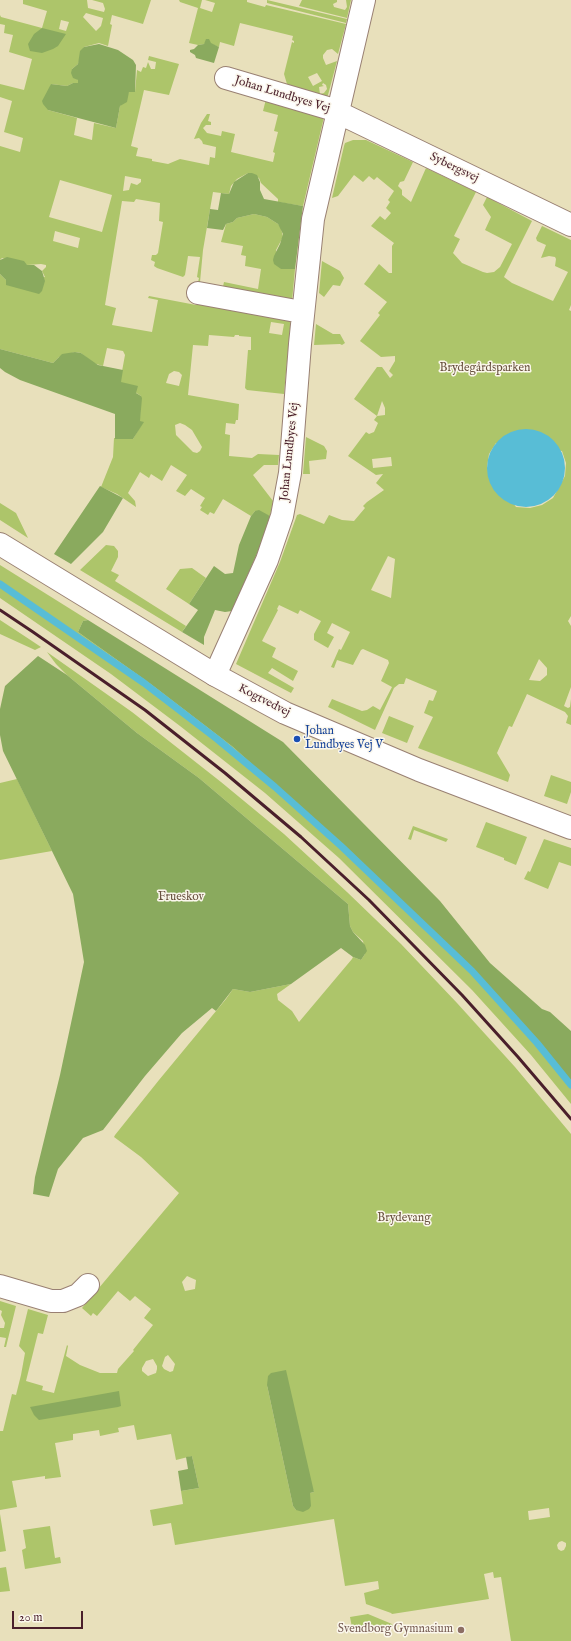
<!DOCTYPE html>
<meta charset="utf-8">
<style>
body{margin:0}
#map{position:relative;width:571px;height:1641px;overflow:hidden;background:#e8e0bb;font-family:"IM FELL English",serif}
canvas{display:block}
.scale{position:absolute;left:12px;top:1611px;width:71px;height:18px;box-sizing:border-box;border:2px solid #4a1f2b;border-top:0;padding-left:5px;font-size:12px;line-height:14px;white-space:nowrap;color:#4a1f2b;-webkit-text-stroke:3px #fbf7ec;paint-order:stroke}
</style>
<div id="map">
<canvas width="571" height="1641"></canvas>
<div class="scale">20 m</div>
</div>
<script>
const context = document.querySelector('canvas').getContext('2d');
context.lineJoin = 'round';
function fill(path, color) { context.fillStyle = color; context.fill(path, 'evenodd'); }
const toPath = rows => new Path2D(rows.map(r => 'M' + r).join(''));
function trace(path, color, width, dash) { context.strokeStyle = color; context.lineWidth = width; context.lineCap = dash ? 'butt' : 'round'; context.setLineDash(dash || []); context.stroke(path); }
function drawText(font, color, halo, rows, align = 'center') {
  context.font = font + ' "IM FELL English",serif'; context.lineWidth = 3; context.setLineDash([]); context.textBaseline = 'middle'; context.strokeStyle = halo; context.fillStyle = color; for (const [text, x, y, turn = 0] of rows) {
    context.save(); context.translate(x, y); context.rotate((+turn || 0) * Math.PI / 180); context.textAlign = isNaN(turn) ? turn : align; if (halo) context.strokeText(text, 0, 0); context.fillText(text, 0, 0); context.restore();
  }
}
fill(toPath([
 [23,0,87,0,88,8,104,12,105,9,103,3,92,0,151,0,143,24,112,15,110,24,112,25,108,46,99,43,84,47,78,64,72,69,78,80,78,83,73,83,67,86,51,84,48,110,77,118,74,135,92,140,94,123,116,128,120,106,129,92,135,92,137,70,141,72,143,67,146,68,148,62,151,69,155,69,156,62,148,60,149,56,179,64,169,95,144,90,131,146,138,148,136,156,152,159,152,161,168,164,180,159,209,165,210,157,215,158,216,147,203,144,202,141,199,138,194,139,201,123,207,114,210,114,208,121,211,122,211,125,206,125,203,128,207,133,221,136,222,131,235,134,231,152,273,162,275,153,273,152,278,132,274,131,278,115,263,111,266,99,324,117,303,206,278,202,278,199,261,183,259,178,248,173,237,179,231,186,229,194,213,192,203,250,200,282,198,282,199,278,197,277,200,257,188,256,185,275,183,277,157,268,154,266,155,262,151,260,152,255,156,255,158,253,163,222,159,221,160,203,136,199,134,202,122,201,105,305,116,308,112,325,152,332,158,300,148,298,149,296,196,305,206,302,291,318,284,394,247,390,245,388,248,350,251,350,251,337,239,336,239,335,235,335,234,337,209,335,208,346,193,345,188,395,239,404,238,420,236,420,235,424,226,423,225,434,230,435,229,456,252,458,258,454,279,455,278,465,264,465,253,475,273,501,270,516,255,511,251,516,223,499,214,514,210,512,208,515,200,510,202,507,200,506,205,498,191,489,185,496,176,491,187,475,171,465,162,481,151,474,149,478,140,472,128,493,135,501,136,507,117,494,101,487,113,457,114,438,133,439,143,422,140,422,140,417,141,396,120,382,125,355,123,351,107,348,103,366,93,363,81,353,75,352,59,357,53,363,0,349,0,274,6,280,6,284,45,277,42,271,46,267,46,265,41,264,27,265,2,258,0,260,0,146,20,152,23,138,4,132,12,101,0,97,0,84,24,90,32,59,9,52,13,35,4,33,5,25,0,24,0,15,1,17,42,28,47,11,23,4],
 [86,13,103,18,101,26,96,31,83,17],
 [61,20,69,22,66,31,59,29],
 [125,176,141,179,141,182,137,185,131,183,129,190,123,191],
 [60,180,112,195,102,232,49,217],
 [55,231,80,238,78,248,53,241],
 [271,322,284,324,282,335,269,333],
 [174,371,179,372,182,375,179,386,166,383,169,374],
 [180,423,185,425,192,430,202,447,200,451,197,453,193,452,176,435,175,425],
 [179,0,202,0,200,8,212,12,215,3,205,0,247,0,247,2,265,7,266,5,346,24,338,54,332,49,327,50,323,55,323,58,326,65,337,61,328,95,327,97,286,88,287,84,284,74,292,42,294,43,294,41,292,40,293,36,240,23,234,46,220,42,219,47,206,42,204,44,198,45,189,43,198,8,180,2],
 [317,73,322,81,313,86,308,77],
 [323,83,326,85,327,89,324,93,320,94,319,87,324,86,322,85],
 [267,0,347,19,346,23,267,3],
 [302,0,337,0,337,2,333,4,334,7,345,10,347,7,346,0,351,0,347,18,299,6],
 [353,140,366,140,413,162,404,181,400,182,398,186,402,190,402,195,411,202,426,168,476,192,454,236,460,239,453,253,462,263,483,272,487,273,494,272,500,267,512,244,485,230,491,217,483,205,487,197,532,221,504,277,512,283,553,301,568,272,555,266,556,259,555,257,549,256,541,258,546,245,537,241,536,238,542,226,571,240,571,305,569,310,571,311,571,616,568,621,571,626,571,687,564,706,568,708,570,707,571,699,571,725,566,723,568,716,565,712,527,694,512,727,509,726,497,753,510,775,508,782,418,748,433,717,424,713,429,700,433,701,437,691,406,678,404,684,399,684,394,688,375,730,328,707,332,699,362,711,367,710,373,706,380,710,392,687,381,681,389,663,388,660,363,649,361,650,353,665,337,660,334,668,331,667,339,649,341,650,350,632,332,623,327,633,334,637,328,648,314,640,314,634,321,621,300,610,298,614,279,605,277,609,278,610,262,641,276,648,272,657,298,671,293,681,272,668,268,673,294,688,291,693,236,664,280,562,297,515,300,514,324,524,329,515,342,520,354,521,365,508,363,506,367,502,384,490,376,483,383,474,376,475,348,456,366,432,369,434,374,432,378,423,374,420,377,416,354,399,377,367,382,367,390,378,393,375,389,371,395,361,395,356,381,357,360,341,380,315,378,313,387,302,364,284,379,264,389,273,392,273,392,246,394,243,371,226,380,216,385,220,391,213,386,208,390,202,388,200,394,191,377,177,374,180,369,176,363,182,354,175,338,196,332,198,344,146,345,143],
 [382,401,385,408,385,415,377,416],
 [496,443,562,451,566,463,565,476,553,498,542,505,530,508,516,507,487,467,489,454],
 [391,457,392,466,373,468,372,459],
 [388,556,395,559,391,598,371,590],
 [539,659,547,668,547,675,540,681,529,680],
 [254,214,267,217,278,224,281,228,283,237,276,250,281,269,295,269,292,301,222,291,224,282,258,289,261,269,245,266,246,256,241,255,243,246,221,242,226,224,233,222,237,218],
 [322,261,340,271,344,278,340,286,333,285,324,297,319,293],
 [316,324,333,334,340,334,345,343,342,345,340,344,314,345],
 [306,437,324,446,327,451,326,459,309,461,310,474,303,474],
 [0,503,16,513,28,538,0,520],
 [106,545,114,546,118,551,118,557,111,571,119,575,115,581,186,626,182,632,80,570],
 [0,565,88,620,83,621,78,632,152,685,233,747,274,783,411,909,477,974,542,1046,571,1081,571,1104,531,1055,472,990,339,858,265,793,180,726,111,674,0,598],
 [192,568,206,578,189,604,166,589,180,569],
 [0,620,29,639,41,647,35,650,0,634],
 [47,652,132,712,221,782,284,834,347,892,401,944,457,1003,515,1067,571,1134,571,1641,511,1641,501,1577,494,1578,493,1572,484,1574,489,1599,392,1614,391,1613,366,1604,364,1593,379,1589,378,1581,345,1586,334,1519,175,1545,171,1523,153,1526,150,1510,183,1504,181,1491,199,1488,192,1456,176,1460,171,1434,137,1440,134,1425,118,1428,119,1432,100,1436,99,1430,73,1434,73,1440,55,1443,61,1477,45,1479,45,1476,12,1481,17,1507,0,1510,0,1431,3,1431,12,1394,16,1395,21,1375,25,1353,19,1346,28,1309,48,1315,43,1334,38,1333,26,1381,43,1386,42,1390,54,1393,67,1345,68,1346,66,1356,80,1365,100,1373,117,1373,118,1369,134,1351,133,1350,153,1325,144,1318,151,1309,135,1296,130,1301,118,1291,97,1316,93,1313,91,1316,82,1308,179,1193,141,1157,114,1137,115,1135,159,1080,226,999,233,989,250,992,291,984,277,994,278,1000,292,1011,299,1022,352,959,353,957,361,960,365,954,363,941,353,932,350,926,348,904,199,778,137,733,67,675,56,664],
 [187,1276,196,1280,195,1289,185,1291,182,1282],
 [168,1355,175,1364,173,1371,170,1372,164,1369,162,1366,165,1357],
 [153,1359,157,1366,157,1369,156,1373,148,1376,142,1371,142,1368,146,1361],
 [267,1385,314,1492,310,1493,296,1510,293,1506],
 [549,1508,550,1517,529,1520,528,1511],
 [562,1541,566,1543,566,1546,564,1550,561,1551,558,1549,557,1545,559,1542],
 [389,716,414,726,407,743,382,733],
 [551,775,571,782,571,792,567,804,544,796],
 [17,779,52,851,0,860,0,783],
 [486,822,527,837,516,865,504,860,504,858,476,847],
 [413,826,448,839,446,842,414,830,411,840,408,839],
 [544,839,571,848,571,866,559,862,548,889,524,879,528,871,530,872],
 [0,1301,16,1306,6,1347,4,1347,6,1338,0,1337,0,1328,4,1328,5,1323,1,1315,2,1311,0,1310],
 [0,1514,6,1551,0,1552],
 [50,1526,55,1558,60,1557,61,1563,25,1569,22,1550,26,1548,23,1530],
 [6,1567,10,1591,0,1592,0,1568],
 [368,1614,392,1624,393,1627,353,1633,350,1617]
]), '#adc56a');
fill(toPath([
 [42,28,66,34,58,46,53,49,42,53,30,51,28,44,34,34],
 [206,39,209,39,211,43,219,47,214,63,196,58,195,55,190,52,190,50,194,49,198,45,204,44],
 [99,44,118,50,133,60,136,65,135,92,129,92,127,102,120,106,116,128,48,110,43,104,42,101,51,84,67,86,73,83,78,83,78,80,73,78,71,73,72,69,78,64,80,51,84,47],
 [248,173,252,173,257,175,260,182,260,190,264,199,303,206,295,269,281,269,274,264,273,260,274,256,280,244,283,234,278,224,267,217,254,214,237,218,233,222,226,224,223,230,207,228,210,209,218,210,221,193,229,194,234,182],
 [7,257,24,261,27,265,34,265,42,271,45,281,42,291,39,294,6,285,6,280,0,274,0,260],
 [0,349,53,363,62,354,75,352,81,353,98,365,123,370,121,382,138,386,136,393,141,396,142,398,140,421,144,422,133,439,115,439,115,414,20,380,5,372,0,368],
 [100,486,123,498,103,532,71,564,54,554],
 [259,510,270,516,259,549,232,611,225,612,215,610,204,637,204,645,182,632,198,610,189,604,214,566,225,574,233,573,239,545,251,516,255,511],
 [88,620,283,742,440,901,490,963,542,1009,550,1012,571,1031,571,1081,519,1019,477,974,411,909,341,844,233,747,152,685,78,632,83,621],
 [38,656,67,675,137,733,199,778,348,904,350,926,353,932,365,945,367,951,361,960,353,957,341,948,291,984,250,992,233,989,216,1011,212,1008,182,1033,145,1076,103,1130,83,1138,58,1169,49,1197,33,1194,35,1177,60,1075,84,962,73,894,3,751,0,735,0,709,5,686],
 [286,1370,314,1492,310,1493,311,1506,309,1509,303,1512,296,1510,293,1506,267,1385,268,1376,271,1373],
 [119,1391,121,1406,118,1407,39,1420,34,1415,30,1407],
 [192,1456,199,1488,181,1491,178,1471,188,1469,186,1457]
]), '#8aaa5e');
fill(toPath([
 '487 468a39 39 0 1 1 78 0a39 39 0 1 1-78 0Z'
]), '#58bdd6');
trace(toPath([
 [0,584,144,683,217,739,275,787,341,846,472,971,537,1043,571,1085]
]), '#58bdd6', 7);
const minor = toPath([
 [226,78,331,109,571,225],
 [198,293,296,311,303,311],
 [215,675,267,560,282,516,290,473,300,344,313,219,364,0],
 [0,1286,51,1301,63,1301,78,1295,88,1285]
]);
const tertiary = toPath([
 [0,544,215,675,285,713,419,770,571,828]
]);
trace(minor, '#998073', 24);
trace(tertiary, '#998073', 24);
trace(minor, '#fff', 22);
trace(tertiary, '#fff', 22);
trace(toPath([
 [0,610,33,632,145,710,225,773,301,837,369,900,462,995,518,1057,571,1119]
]), '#4a1f2b', 3);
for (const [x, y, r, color] of [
 [297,739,4,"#1a4fb4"],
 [461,1630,4,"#8d6e63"]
]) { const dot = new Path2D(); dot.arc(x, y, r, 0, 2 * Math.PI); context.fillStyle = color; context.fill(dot); trace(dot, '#fbf7ec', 1.5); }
drawText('12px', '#4a1f2b', '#fbf7ec', [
 ["Johan Lundbyes Vej",282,95,17],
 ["Sybergsvej",454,168,26],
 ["Johan Lundbyes Vej",290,452,-84],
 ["Kogtvedvej",264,701,27]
]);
drawText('12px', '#68513e', '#fbf7ec', [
 ["Brydegårdsparken",485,369],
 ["Frueskov",181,898],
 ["Brydevang",404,1219]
]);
drawText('12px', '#164399', '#fbf7ec', [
 ["Johan",305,732],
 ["Lundbyes Vej V",305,746]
], 'left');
drawText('12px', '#785e54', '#fbf7ec', [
 ["Svendborg Gymnasium",453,1630]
], 'right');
</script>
